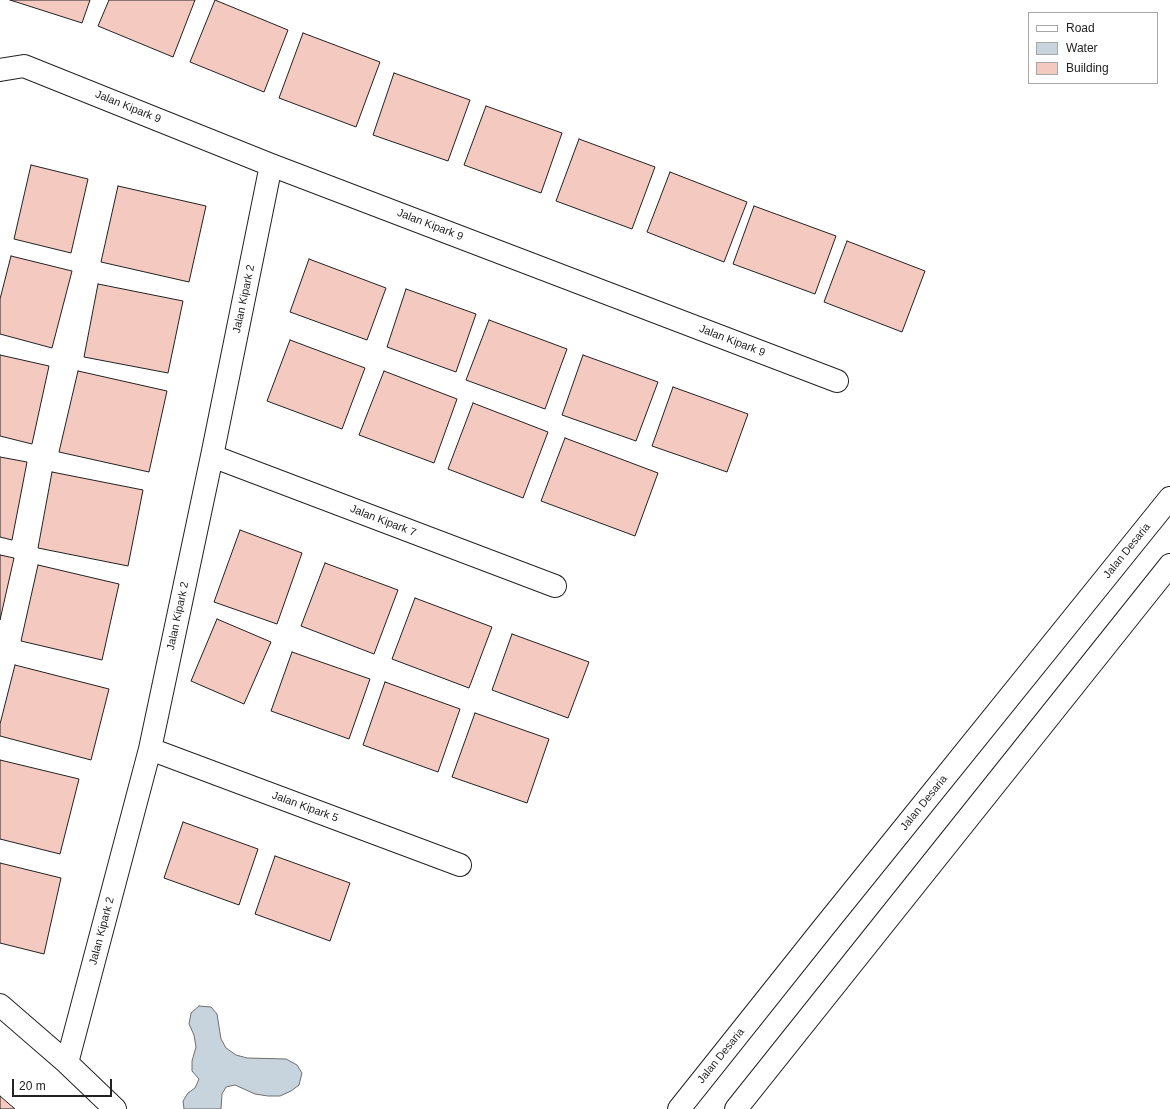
<!DOCTYPE html>
<style>
body{margin:0}
#map{position:relative;width:1170px;height:1109px;overflow:hidden;background:#fff;font-family:Arial,sans-serif}
canvas{display:block}
.legend{position:absolute;left:1028px;top:12px;width:130px;height:72px;box-sizing:border-box;background:#fff;border:1px solid #a7a7a7;margin:0;padding:5px 7px;list-style:none;font-size:12px;color:#222}
.legend li{display:flex;align-items:center;gap:8px;height:20px}
.legend b{width:20px;border:1px solid #a7a7a7}
.scale{position:absolute;left:12px;top:1079px;width:100px;height:18px;box-sizing:border-box;border:2px solid #222;border-top:0;padding-left:5px;font-size:12px;line-height:14px;white-space:nowrap;color:#222;-webkit-text-stroke:3px #fff;paint-order:stroke}
</style>
<div id="map">
<canvas width="1170" height="1109"></canvas>
<ul class="legend">
<li><b style="height:5px;background:#fff"></b>Road</li>
<li><b style="height:11px;background:#c7d3dd"></b>Water</li>
<li><b style="height:11px;background:#f3c9c0"></b>Building</li>
</ul>
<div class="scale">20 m</div>
</div>
<script>
const context = document.querySelector('canvas').getContext('2d');
context.lineJoin = 'round';
function fill(path, color) { context.fillStyle = color; context.fill(path, 'evenodd'); }
const toPath = rows => new Path2D(rows.map(r => 'M' + r).join(''));
function trace(path, color, width, dash) { context.strokeStyle = color; context.lineWidth = width; context.lineCap = dash ? 'butt' : 'round'; context.setLineDash(dash || []); context.stroke(path); }
function drawText(font, color, halo, rows, align = 'center') {
  context.font = font + ' Arial,sans-serif'; context.lineWidth = 3; context.setLineDash([]); context.textBaseline = 'middle'; context.strokeStyle = halo; context.fillStyle = color; for (const [text, x, y, turn = 0] of rows) {
    context.save(); context.translate(x, y); context.rotate((+turn || 0) * Math.PI / 180); context.textAlign = isNaN(turn) ? turn : align; if (halo) context.strokeText(text, 0, 0); context.fillText(text, 0, 0); context.restore();
  }
}
const water = toPath([
 [199,1006,211,1007,217,1014,221,1039,226,1048,236,1055,247,1058,286,1059,297,1065,302,1073,299,1085,291,1091,280,1096,268,1096,255,1094,235,1085,226,1087,222,1094,221,1109,184,1109,183,1101,188,1093,195,1088,199,1079,192,1071,192,1061,196,1047,194,1035,189,1024,191,1013,199,1006]
]);
fill(water, '#c7d3dd');
trace(water, '#6f6f6f', 1);
const building = toPath([
 [10,0,90,0,82,23,10,0],
 [109,0,195,0,173,57,98,26,109,0],
 [215,0,288,30,264,92,190,62,215,0],
 [303,33,380,62,356,127,279,98,303,33],
 [394,73,470,100,448,161,373,135,394,73],
 [486,106,562,133,541,193,464,165,486,106],
 [579,139,655,167,632,229,556,201,579,139],
 [31,165,88,179,71,253,14,239,31,165],
 [670,172,747,202,724,262,647,232,670,172],
 [118,186,206,206,189,282,101,262,118,186],
 [754,206,836,236,815,294,733,264,754,206],
 [847,241,925,271,902,332,824,302,847,241],
 [11,256,72,271,52,348,0,334,0,299,11,256],
 [309,259,386,288,367,340,290,312,309,259],
 [98,284,183,301,168,373,84,357,98,284],
 [406,289,476,314,456,372,387,347,406,289],
 [489,320,567,349,545,409,466,380,489,320],
 [290,340,365,368,342,429,267,401,290,340],
 [0,355,49,366,32,444,0,436,0,355],
 [583,355,658,382,636,441,562,415,583,355],
 [78,371,167,391,149,472,59,452,78,371],
 [384,371,457,399,434,463,359,435,384,371],
 [673,387,748,414,727,472,652,446,673,387],
 [473,403,548,432,523,498,448,469,473,403],
 [565,438,658,473,635,536,541,501,565,438],
 [0,457,27,462,12,540,0,537,0,457],
 [52,472,143,490,128,566,38,548,52,472],
 [240,530,302,553,277,624,214,602,240,530],
 [0,555,14,558,0,620,0,555],
 [325,563,398,590,374,654,301,626,325,563],
 [38,565,119,584,102,660,21,641,38,565],
 [415,598,492,627,469,688,392,659,415,598],
 [217,619,271,642,244,704,191,681,217,619],
 [512,634,589,662,568,718,492,690,512,634],
 [292,652,370,679,349,739,271,711,292,652],
 [15,665,109,689,91,760,0,736,0,724,15,665],
 [385,682,460,709,438,772,363,745,385,682],
 [475,713,549,739,527,803,452,777,475,713],
 [0,760,79,779,60,854,0,839,0,760],
 [183,822,258,849,239,905,164,878,183,822],
 [275,856,350,883,330,941,255,914,275,856],
 [0,863,61,878,44,954,0,943,0,863],
 [0,1096,15,1109,0,1109,0,1096]
]);
fill(building, '#f3c9c0');
trace(building, '#222', 1);
const minor = toPath([
 [0,70,24,66,271,165,837,381],
 [212,456,555,586],
 [150,749,460,865],
 [0,1005,67,1063,115,1109],
 [67,1063,150,749,212,456,271,165],
 [679,1109,824,927,1170,498],
 [736,1109,1170,565]
]);
trace(minor, '#222', 24);
trace(minor, '#fff', 22);
drawText('11px', '#222', '#fff', [
 ["Jalan Kipark 9",128,107,22],
 ["Jalan Kipark 9",430,225,21],
 ["Jalan Kipark 2",244,299,-78],
 ["Jalan Kipark 9",732,341,21],
 ["Jalan Kipark 7",383,521,21],
 ["Jalan Desaria",1127,551,-51],
 ["Jalan Kipark 2",178,616,-78],
 ["Jalan Desaria",924,803,-51],
 ["Jalan Kipark 5",305,807,20],
 ["Jalan Kipark 2",102,931,-75],
 ["Jalan Desaria",721,1056,-51]
]);
</script>
